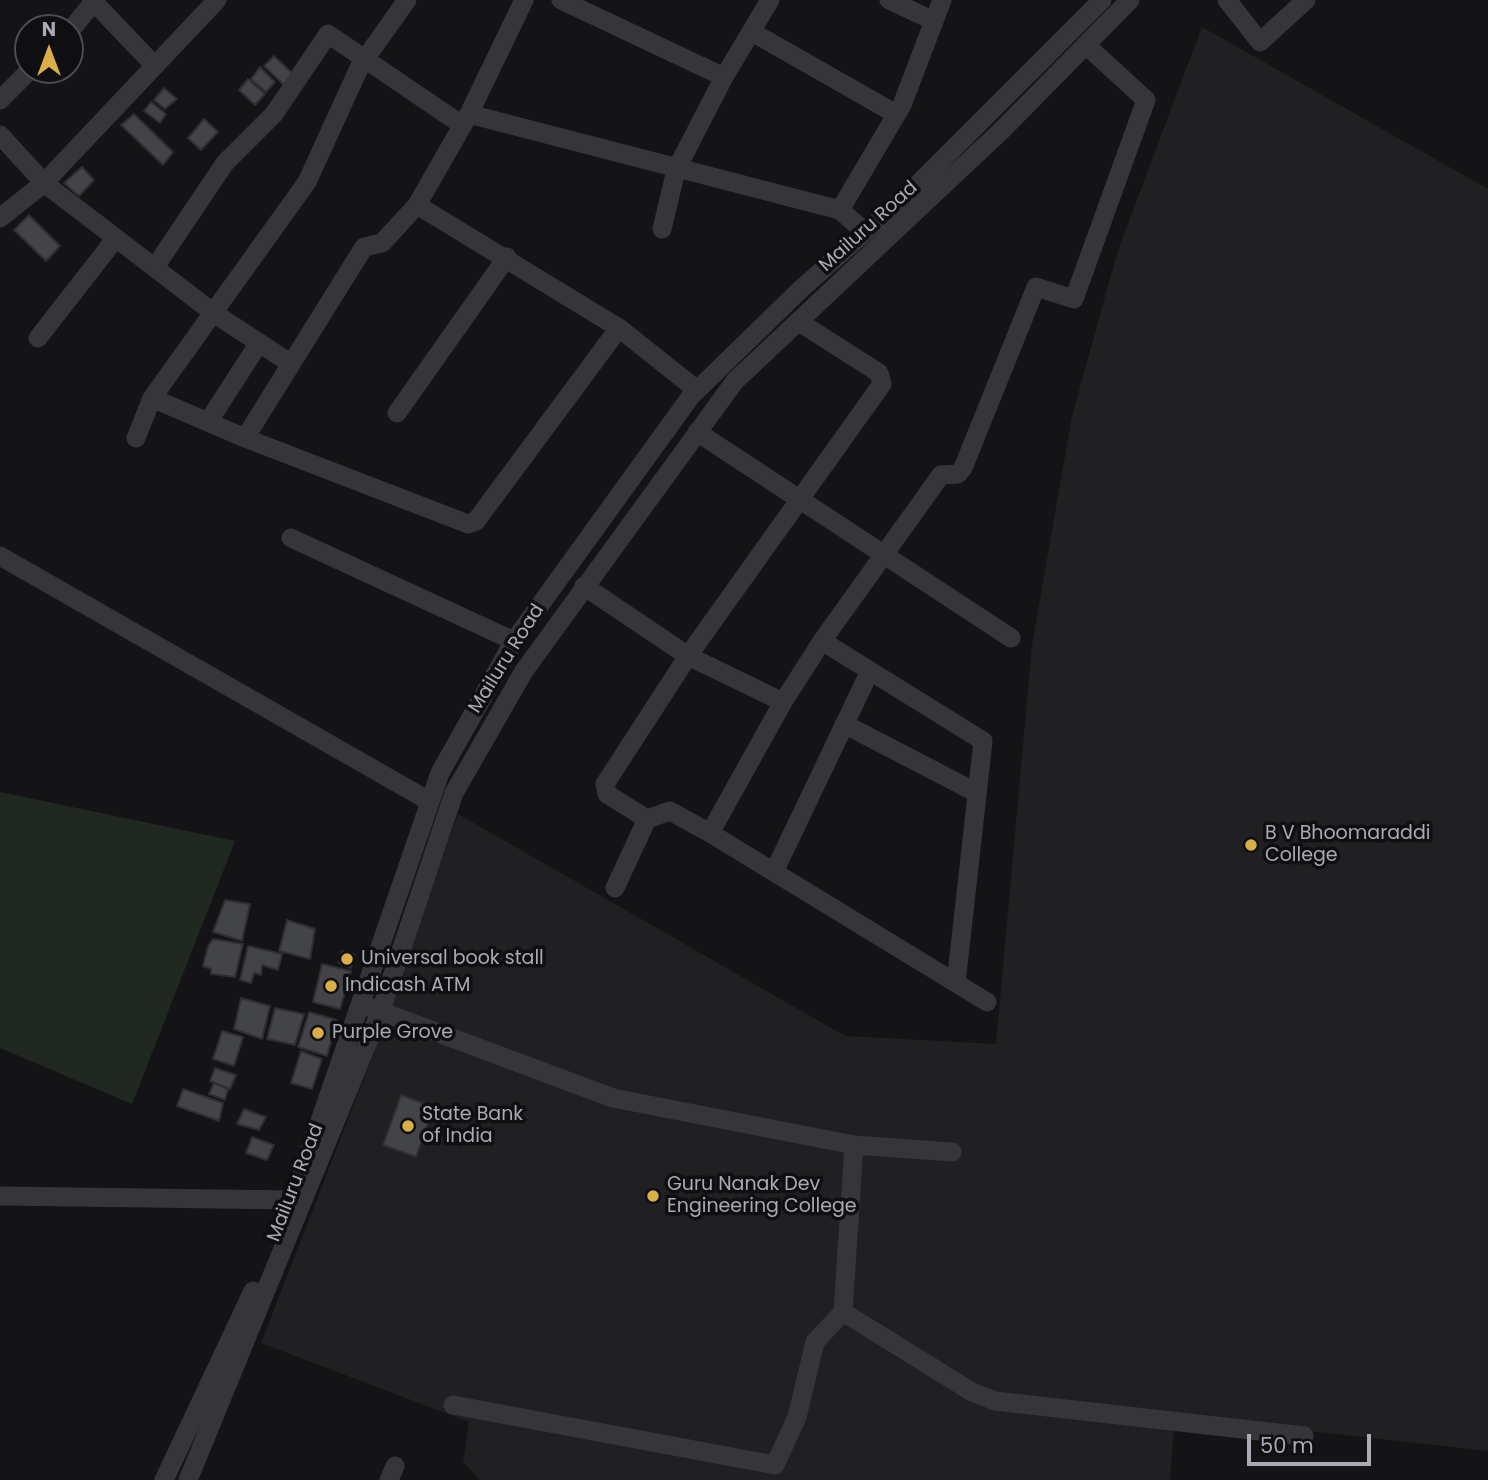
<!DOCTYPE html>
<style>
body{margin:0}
#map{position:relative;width:1488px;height:1480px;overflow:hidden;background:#141416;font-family:Poppins,sans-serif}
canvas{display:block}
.north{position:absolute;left:14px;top:14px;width:70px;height:70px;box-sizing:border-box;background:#0f0f11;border:2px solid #4c4d52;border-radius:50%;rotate:0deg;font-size:19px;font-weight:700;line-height:28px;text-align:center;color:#a8abb4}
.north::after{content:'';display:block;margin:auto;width:24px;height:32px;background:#daaf48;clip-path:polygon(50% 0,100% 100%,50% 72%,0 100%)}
.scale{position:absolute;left:1247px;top:1434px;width:124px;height:32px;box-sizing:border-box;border:4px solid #a8abb4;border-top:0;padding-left:9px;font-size:21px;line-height:24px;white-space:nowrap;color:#a8abb4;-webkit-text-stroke:5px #0f0f11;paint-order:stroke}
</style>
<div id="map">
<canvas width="1488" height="1480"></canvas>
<div class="north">N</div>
<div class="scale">50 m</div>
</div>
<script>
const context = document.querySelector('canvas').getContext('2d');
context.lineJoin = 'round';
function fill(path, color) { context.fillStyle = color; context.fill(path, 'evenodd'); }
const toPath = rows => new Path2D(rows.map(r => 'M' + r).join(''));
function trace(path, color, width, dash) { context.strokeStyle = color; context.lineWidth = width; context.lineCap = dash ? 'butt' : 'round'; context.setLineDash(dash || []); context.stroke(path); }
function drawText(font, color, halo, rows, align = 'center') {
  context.font = font + ' Poppins,sans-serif'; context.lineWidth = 7; context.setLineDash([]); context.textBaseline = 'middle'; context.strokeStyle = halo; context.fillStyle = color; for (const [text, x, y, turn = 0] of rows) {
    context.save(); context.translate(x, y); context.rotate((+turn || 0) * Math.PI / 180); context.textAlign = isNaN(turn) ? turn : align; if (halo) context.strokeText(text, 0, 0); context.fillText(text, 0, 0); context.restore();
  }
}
fill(toPath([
 [1202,27,1488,189,1488,1451,1291,1429,1174,1425,1170,1480,480,1480,463,1462,469,1422,261,1343,375,1050,458,814,845,1036,996,1044,1032,645,1072,416,1118,250]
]), '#202022');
fill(toPath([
 [0,792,235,841,132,1104,0,1048]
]), '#212822');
const building = toPath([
 [274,56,296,77,285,86,264,66,274,56],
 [260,67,275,82,266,92,251,79,260,67],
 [248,79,265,94,255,105,239,90,248,79],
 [164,88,177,99,165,109,154,100,164,88],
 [151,102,166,114,160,123,144,111,151,102],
 [134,114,173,152,163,165,121,125,134,114],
 [204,119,218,132,201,150,188,138,204,119],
 [82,167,94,180,79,196,64,183,82,167],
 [29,215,60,246,46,261,14,230,29,215],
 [225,900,250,904,242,941,213,932,225,900],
 [287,920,315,929,310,959,279,951,287,920],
 [213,939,243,944,235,977,211,974,211,969,203,966,208,946,213,939],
 [248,946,282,954,278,970,262,965,261,975,254,973,251,983,240,980,248,946],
 [342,951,354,954,351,968,339,963,342,951],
 [322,964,351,971,340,1009,313,1002,322,964],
 [241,998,270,1006,262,1039,234,1029,241,998],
 [275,1008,304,1014,295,1045,267,1039,275,1008],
 [309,1012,337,1020,327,1056,298,1047,309,1012],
 [222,1031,243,1037,234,1066,213,1059,222,1031],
 [301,1051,322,1059,312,1089,291,1083,301,1051],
 [215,1068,236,1075,230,1089,210,1081,215,1068],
 [214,1083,228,1089,225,1100,209,1094,214,1083],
 [183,1089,223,1103,219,1121,177,1106,183,1089],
 [401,1095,434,1107,416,1157,383,1145,401,1095],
 [244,1109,266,1117,259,1130,237,1124,244,1109],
 [252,1137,274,1145,267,1160,246,1153,252,1137]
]);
fill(building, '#434448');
trace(building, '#2f2e31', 2);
trace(toPath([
 [92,0,154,65],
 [561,0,724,77],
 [889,0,934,21],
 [1227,0,1260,42,1306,0],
 [70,31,95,0],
 [752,32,896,114],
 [0,100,30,70],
 [469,114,840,210],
 [0,135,44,183,215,314,290,363],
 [417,205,619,328,697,390],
 [0,218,44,183,217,0],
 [662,229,676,170,724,77,770,0],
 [865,232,840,210,902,105,942,0],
 [155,267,225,163,274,114,328,34,462,125],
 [38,338,116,238],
 [152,398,245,438,468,524,476,521,619,328],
 [397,413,507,257],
 [208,422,259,343],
 [697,432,1011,638],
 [136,438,152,398,307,182,360,66,407,0],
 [245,438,364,247,382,243,417,205,469,114,524,0],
 [291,538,514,641],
 [0,556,429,801],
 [584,586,688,656,783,702,822,641,941,475,958,474,963,468,1036,287,1074,299,1146,100,1086,45],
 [822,641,983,741,956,983],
 [844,724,977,793],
 [647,819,670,811,710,833,783,702],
 [710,833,987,1002],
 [774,872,870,671],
 [615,888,647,819,607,794,605,784,688,656,882,384,879,373,799,322],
 [369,1007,613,1098,854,1145,952,1152],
 [302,1173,440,773,514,641,691,396,801,289,906,196,1102,0],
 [0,1196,292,1200],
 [843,1312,972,1392,995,1401,1304,1436],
 [453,1405,775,1465,797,1417,815,1342,843,1312,854,1145],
 [164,1480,253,1291],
 [188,1480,381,1010,454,793,524,671,735,381,1002,130,1130,0],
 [389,1480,395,1466]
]), '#36363a', 19);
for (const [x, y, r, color] of [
 [1251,845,7,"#daaf48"],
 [347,959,7,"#daaf48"],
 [331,986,7,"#daaf48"],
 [318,1033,7,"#daaf48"],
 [408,1126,7,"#daaf48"],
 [653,1196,7,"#daaf48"]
]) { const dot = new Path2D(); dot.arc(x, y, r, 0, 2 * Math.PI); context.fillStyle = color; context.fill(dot); trace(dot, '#0f0f11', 2.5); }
drawText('19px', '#a8abb4', '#0f0f11', [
 ["Mailuru Road",869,227,-42],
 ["Mailuru Road",507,659,-58],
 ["Mailuru Road",296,1183,-69]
]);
drawText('19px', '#a8abb4', '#0f0f11', [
 ["B V Bhoomaraddi",1265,834],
 ["College",1265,856],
 ["Universal book stall",361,959],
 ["Indicash ATM",345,986],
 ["Purple Grove",332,1033],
 ["State Bank",422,1115],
 ["of India",422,1137],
 ["Guru Nanak Dev",667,1185],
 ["Engineering College",667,1207]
], 'left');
</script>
